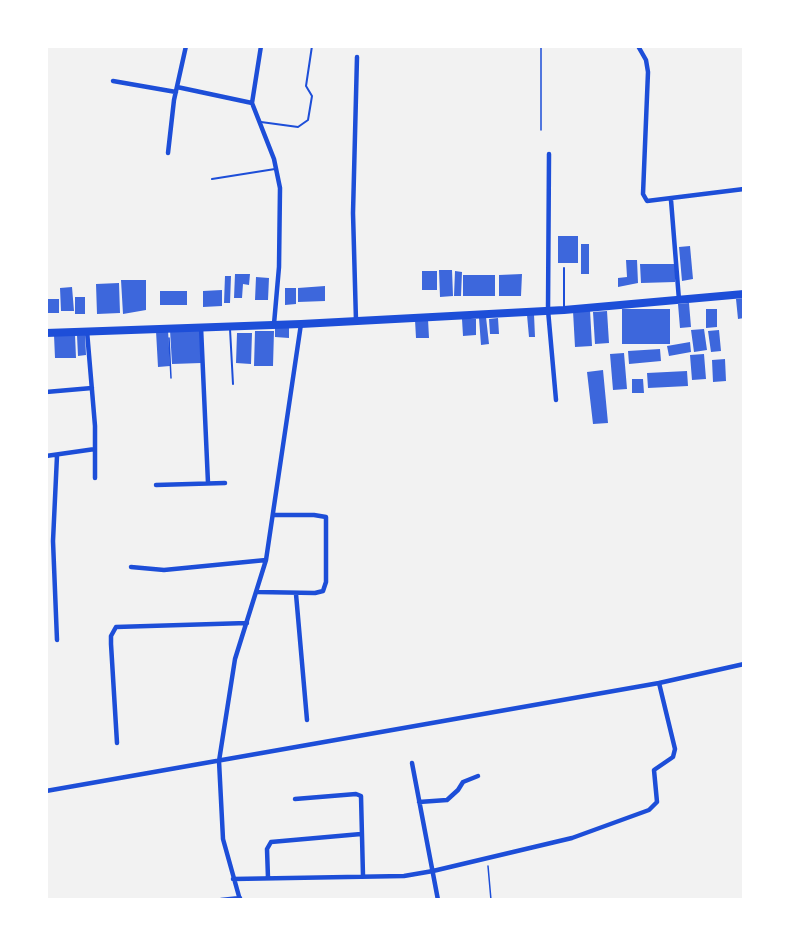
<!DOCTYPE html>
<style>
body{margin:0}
#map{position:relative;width:790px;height:946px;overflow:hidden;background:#f2f2f2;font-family:"Nunito Sans",sans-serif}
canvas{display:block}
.frame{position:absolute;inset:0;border:48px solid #fff;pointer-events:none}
</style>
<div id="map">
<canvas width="790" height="946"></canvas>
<div class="frame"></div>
</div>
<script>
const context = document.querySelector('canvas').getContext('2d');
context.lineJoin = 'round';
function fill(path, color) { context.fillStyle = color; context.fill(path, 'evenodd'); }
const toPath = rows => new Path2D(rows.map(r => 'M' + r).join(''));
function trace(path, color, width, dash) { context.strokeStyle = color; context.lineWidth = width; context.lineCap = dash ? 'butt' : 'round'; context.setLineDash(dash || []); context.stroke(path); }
fill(toPath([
 [558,236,578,236,578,263,558,263],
 [581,244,589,244,589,274,581,274],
 [690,246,693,279,682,281,679,247],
 [626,260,637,260,638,283,618,287,618,278,627,277],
 [640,264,675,264,675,282,641,283],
 [439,270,452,270,453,296,440,297],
 [422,271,437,271,437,290,422,290],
 [455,271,462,272,461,296,454,296],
 [235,274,250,274,249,285,243,284,242,298,234,298],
 [522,274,521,296,499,296,499,275],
 [463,275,495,275,495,296,463,296],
 [225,276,231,276,230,303,224,303],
 [256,277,269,278,268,300,255,300],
 [121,280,146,280,146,310,123,314],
 [119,283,120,313,97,314,96,284],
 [325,286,325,301,298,302,298,288],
 [72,287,74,311,61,311,60,288],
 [285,288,296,288,296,304,285,305],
 [222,290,222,306,203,307,203,291],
 [160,291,187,291,187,305,160,305],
 [75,297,85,297,85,314,75,314],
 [744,298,744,318,738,319,736,299],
 [46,299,59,299,59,313,46,313],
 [689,303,691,327,680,328,678,304],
 [622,309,670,309,670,344,622,344],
 [706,309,717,309,717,327,706,328],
 [590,310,592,346,575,347,573,311],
 [607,311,609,343,595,344,593,312],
 [534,314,535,337,529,337,527,315],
 [486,317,489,344,481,345,479,318],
 [498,318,499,334,490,334,489,319],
 [428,319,429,338,416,338,415,320],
 [462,319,476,319,476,335,463,336],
 [275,328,289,328,289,338,275,337],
 [200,329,201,363,172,364,170,330],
 [704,329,707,350,694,352,691,330],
 [168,330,170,366,158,367,156,331],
 [719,330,721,351,711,352,708,331],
 [255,331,274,331,273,366,254,366],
 [237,333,252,333,251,364,236,363],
 [75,334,76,358,55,358,54,335],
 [85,334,86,355,78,356,77,335],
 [690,342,691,352,669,356,667,346],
 [660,349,661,361,629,364,628,351],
 [624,353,627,389,613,390,610,354],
 [704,354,706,379,692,380,690,355],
 [725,359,726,381,713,382,712,360],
 [603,370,608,423,593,424,587,372],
 [687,371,688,386,648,388,647,373],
 [632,379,643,379,644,393,632,393]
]), '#3d67dc');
trace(toPath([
 [541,130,541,46],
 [169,338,171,378],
 [488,866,491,900]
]), '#1d4ed8', 1.5);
trace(toPath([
 [261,122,298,127,308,120,312,96,306,86,312,46],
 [212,179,275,169],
 [564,308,564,268],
 [230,329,233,384]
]), '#1d4ed8', 2);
trace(toPath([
 [261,46,252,103,274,159,280,188,279,267,274,324],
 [638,46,646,60,648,72,643,194,647,201,744,189],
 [113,81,176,92],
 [177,87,252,103],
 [168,153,174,100,186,46],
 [549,154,548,310,556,400],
 [671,200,679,300],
 [356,321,353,213,357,57],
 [201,327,208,483],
 [87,331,95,426,95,478],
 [46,392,92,388],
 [46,456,95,449],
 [57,456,53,541,57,640],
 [156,485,225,483],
 [131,567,164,570,266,560],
 [258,592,315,593,323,591,326,582,326,517,314,515,273,515],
 [296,594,307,720],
 [117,743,111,644,111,636,116,627,247,623],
 [412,763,438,900],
 [46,791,659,683,744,664],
 [295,799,356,794,361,796,363,876],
 [419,802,447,800,458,790,463,782,478,776],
 [268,878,267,849,271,842,361,834],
 [233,879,404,876,433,871,572,838,649,810,657,802,654,770,673,757,675,749,659,683],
 [221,900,240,898],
 [240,900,223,839,219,761,235,659,266,560,301,324]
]), '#1d4ed8', 4.5);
trace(toPath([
 [46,333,301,324,564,310,744,294]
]), '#1d4ed8', 8);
</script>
